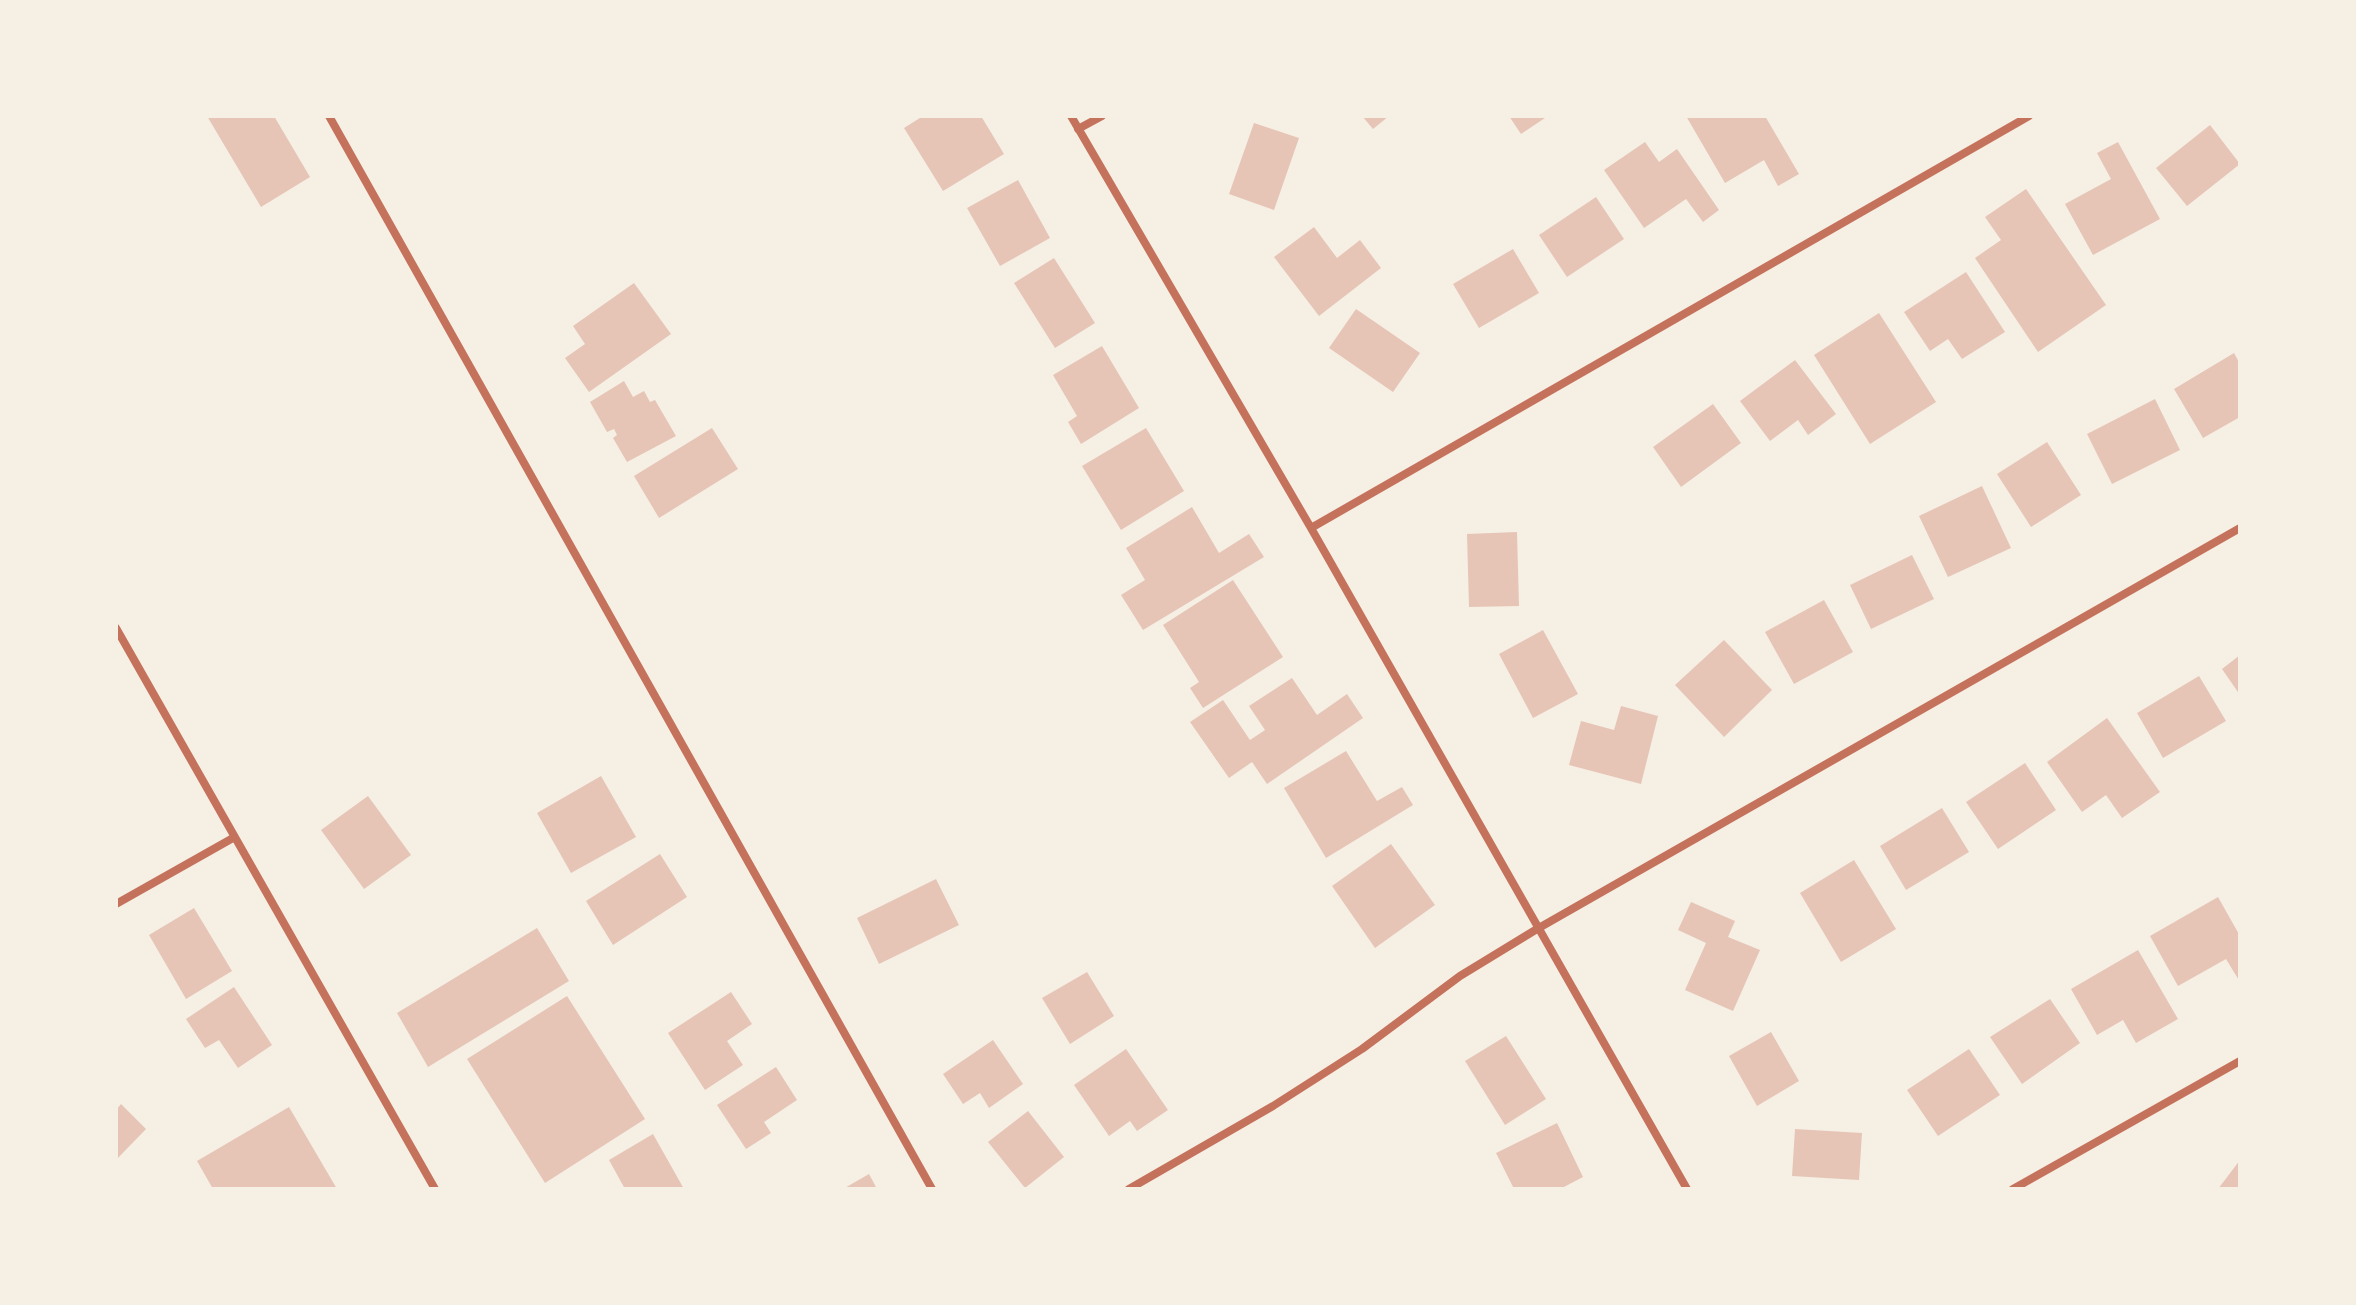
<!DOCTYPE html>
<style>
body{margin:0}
#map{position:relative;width:2356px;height:1305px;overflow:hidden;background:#f6efe4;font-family:Manrope,sans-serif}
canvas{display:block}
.frame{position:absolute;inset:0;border:118px solid #f6efe4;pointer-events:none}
</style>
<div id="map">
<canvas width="2356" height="1305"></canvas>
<div class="frame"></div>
</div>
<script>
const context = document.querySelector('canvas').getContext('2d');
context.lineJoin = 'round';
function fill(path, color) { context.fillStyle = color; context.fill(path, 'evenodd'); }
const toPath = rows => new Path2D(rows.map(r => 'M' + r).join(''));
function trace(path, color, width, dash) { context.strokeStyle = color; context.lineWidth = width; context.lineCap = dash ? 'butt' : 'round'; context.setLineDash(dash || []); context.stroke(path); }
fill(toPath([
 [207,116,274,116,310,177,261,207],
 [923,116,981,116,1004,154,943,191,904,128],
 [1362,116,1389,116,1373,129],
 [1509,116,1548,116,1521,134],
 [1686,116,1765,116,1799,174,1778,186,1764,160,1725,183],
 [1254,123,1299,138,1274,210,1229,194],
 [2210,125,2240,164,2187,206,2156,168],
 [1645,142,1659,162,1677,149,1719,210,1703,222,1686,199,1644,228,1604,170],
 [2118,142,2160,219,2093,255,2065,204,2111,179,2097,153],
 [1018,180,1050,238,1000,266,967,208],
 [2026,189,2106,305,2038,352,1975,258,2001,240,1985,217],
 [1596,197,1624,239,1567,277,1539,235],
 [1314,227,1337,258,1360,240,1381,268,1319,316,1274,257],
 [1513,249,1539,293,1479,328,1453,284],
 [1054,258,1095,323,1055,348,1014,283],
 [1966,272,2005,332,1962,359,1948,339,1930,351,1904,312],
 [634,283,671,334,589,392,565,358,585,344,573,326],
 [1356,309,1420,353,1393,392,1329,348],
 [1879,313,1936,402,1870,444,1814,355],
 [1102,346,1139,408,1081,444,1068,422,1077,416,1053,375],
 [2234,353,2240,364,2240,417,2203,438,2174,389],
 [1795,360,1836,414,1808,435,1798,420,1770,441,1740,401],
 [624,381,633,397,644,391,650,402,655,400,676,436,627,462,613,438,617,435,614,429,607,432,590,402],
 [2155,399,2180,450,2112,484,2087,434],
 [1713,404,1741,443,1681,487,1653,447],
 [712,428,738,469,659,518,634,476],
 [1146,428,1184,491,1121,530,1082,466],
 [2047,442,2081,495,2031,527,1997,474],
 [1982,486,2011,548,1948,577,1919,516],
 [1192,507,1219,553,1249,534,1264,557,1143,630,1121,595,1145,580,1126,548],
 [1517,532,1519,606,1469,607,1467,534],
 [1912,555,1934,599,1871,629,1850,585],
 [1233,580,1283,657,1203,708,1190,688,1199,682,1163,625],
 [1824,600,1853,652,1794,684,1765,632],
 [1543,630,1578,694,1533,718,1499,654],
 [1724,640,1772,690,1724,737,1675,685],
 [2240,655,2240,695,2222,669],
 [2199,676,2226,721,2163,758,2137,713],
 [1292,678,1317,715,1347,694,1363,718,1267,784,1252,762,1229,778,1190,722,1223,700,1250,740,1265,730,1249,706],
 [1621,706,1658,716,1641,784,1569,765,1581,721,1614,730],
 [2107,718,2160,792,2122,818,2106,795,2082,812,2047,762],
 [1346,751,1377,801,1402,787,1413,805,1326,858,1284,788],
 [2025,763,2056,810,1998,849,1966,802],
 [601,776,636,837,571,873,537,813],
 [368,796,411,855,364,889,321,830],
 [1942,808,1969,852,1906,890,1880,846],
 [1391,844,1435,905,1375,948,1332,886],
 [660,854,687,897,613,945,586,901],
 [1854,860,1896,929,1841,962,1800,893],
 [936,879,959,925,879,964,857,918],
 [2218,897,2240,936,2240,982,2226,959,2178,986,2150,936],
 [1691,902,1735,921,1728,937,1760,950,1733,1011,1685,990,1706,943,1678,930],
 [194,908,232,971,186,999,149,935],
 [537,928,569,981,428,1067,397,1013],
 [2138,950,2178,1019,2136,1043,2123,1020,2097,1035,2071,989],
 [1087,972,1114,1016,1070,1044,1042,998],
 [234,987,272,1045,238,1068,219,1040,205,1048,186,1019],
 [731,992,752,1024,727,1041,743,1065,705,1090,668,1033],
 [567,996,645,1119,545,1183,467,1059],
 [2050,999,2080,1043,2022,1084,1990,1037],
 [1771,1032,1799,1081,1757,1106,1729,1056],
 [1506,1036,1546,1099,1505,1125,1465,1061],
 [993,1040,1023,1084,989,1108,980,1093,963,1104,943,1074],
 [1126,1049,1168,1110,1137,1131,1130,1121,1109,1136,1074,1085],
 [1969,1049,2000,1095,1938,1136,1907,1090],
 [776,1067,797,1100,764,1122,771,1133,746,1149,717,1105],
 [121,1104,146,1129,116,1160,116,1110],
 [289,1107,337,1189,213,1189,197,1161],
 [1028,1111,1064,1157,1025,1188,988,1142],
 [1557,1123,1583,1177,1560,1189,1514,1189,1496,1153],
 [1795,1129,1862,1133,1859,1180,1792,1176],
 [653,1134,684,1189,625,1189,609,1160],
 [2240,1160,2240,1189,2218,1189],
 [869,1174,877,1189,843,1189]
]), '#e6c5b7');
trace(toPath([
 [329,116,932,1189],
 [1071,116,1311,528,1687,1189],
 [1078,129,1102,116],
 [1311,528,2029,116],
 [116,628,435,1189],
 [116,904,233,838],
 [1129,1189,1273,1106,1362,1049,1460,976,1537,929,2240,528],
 [2013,1189,2240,1061]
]), '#c5725c', 8);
</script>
